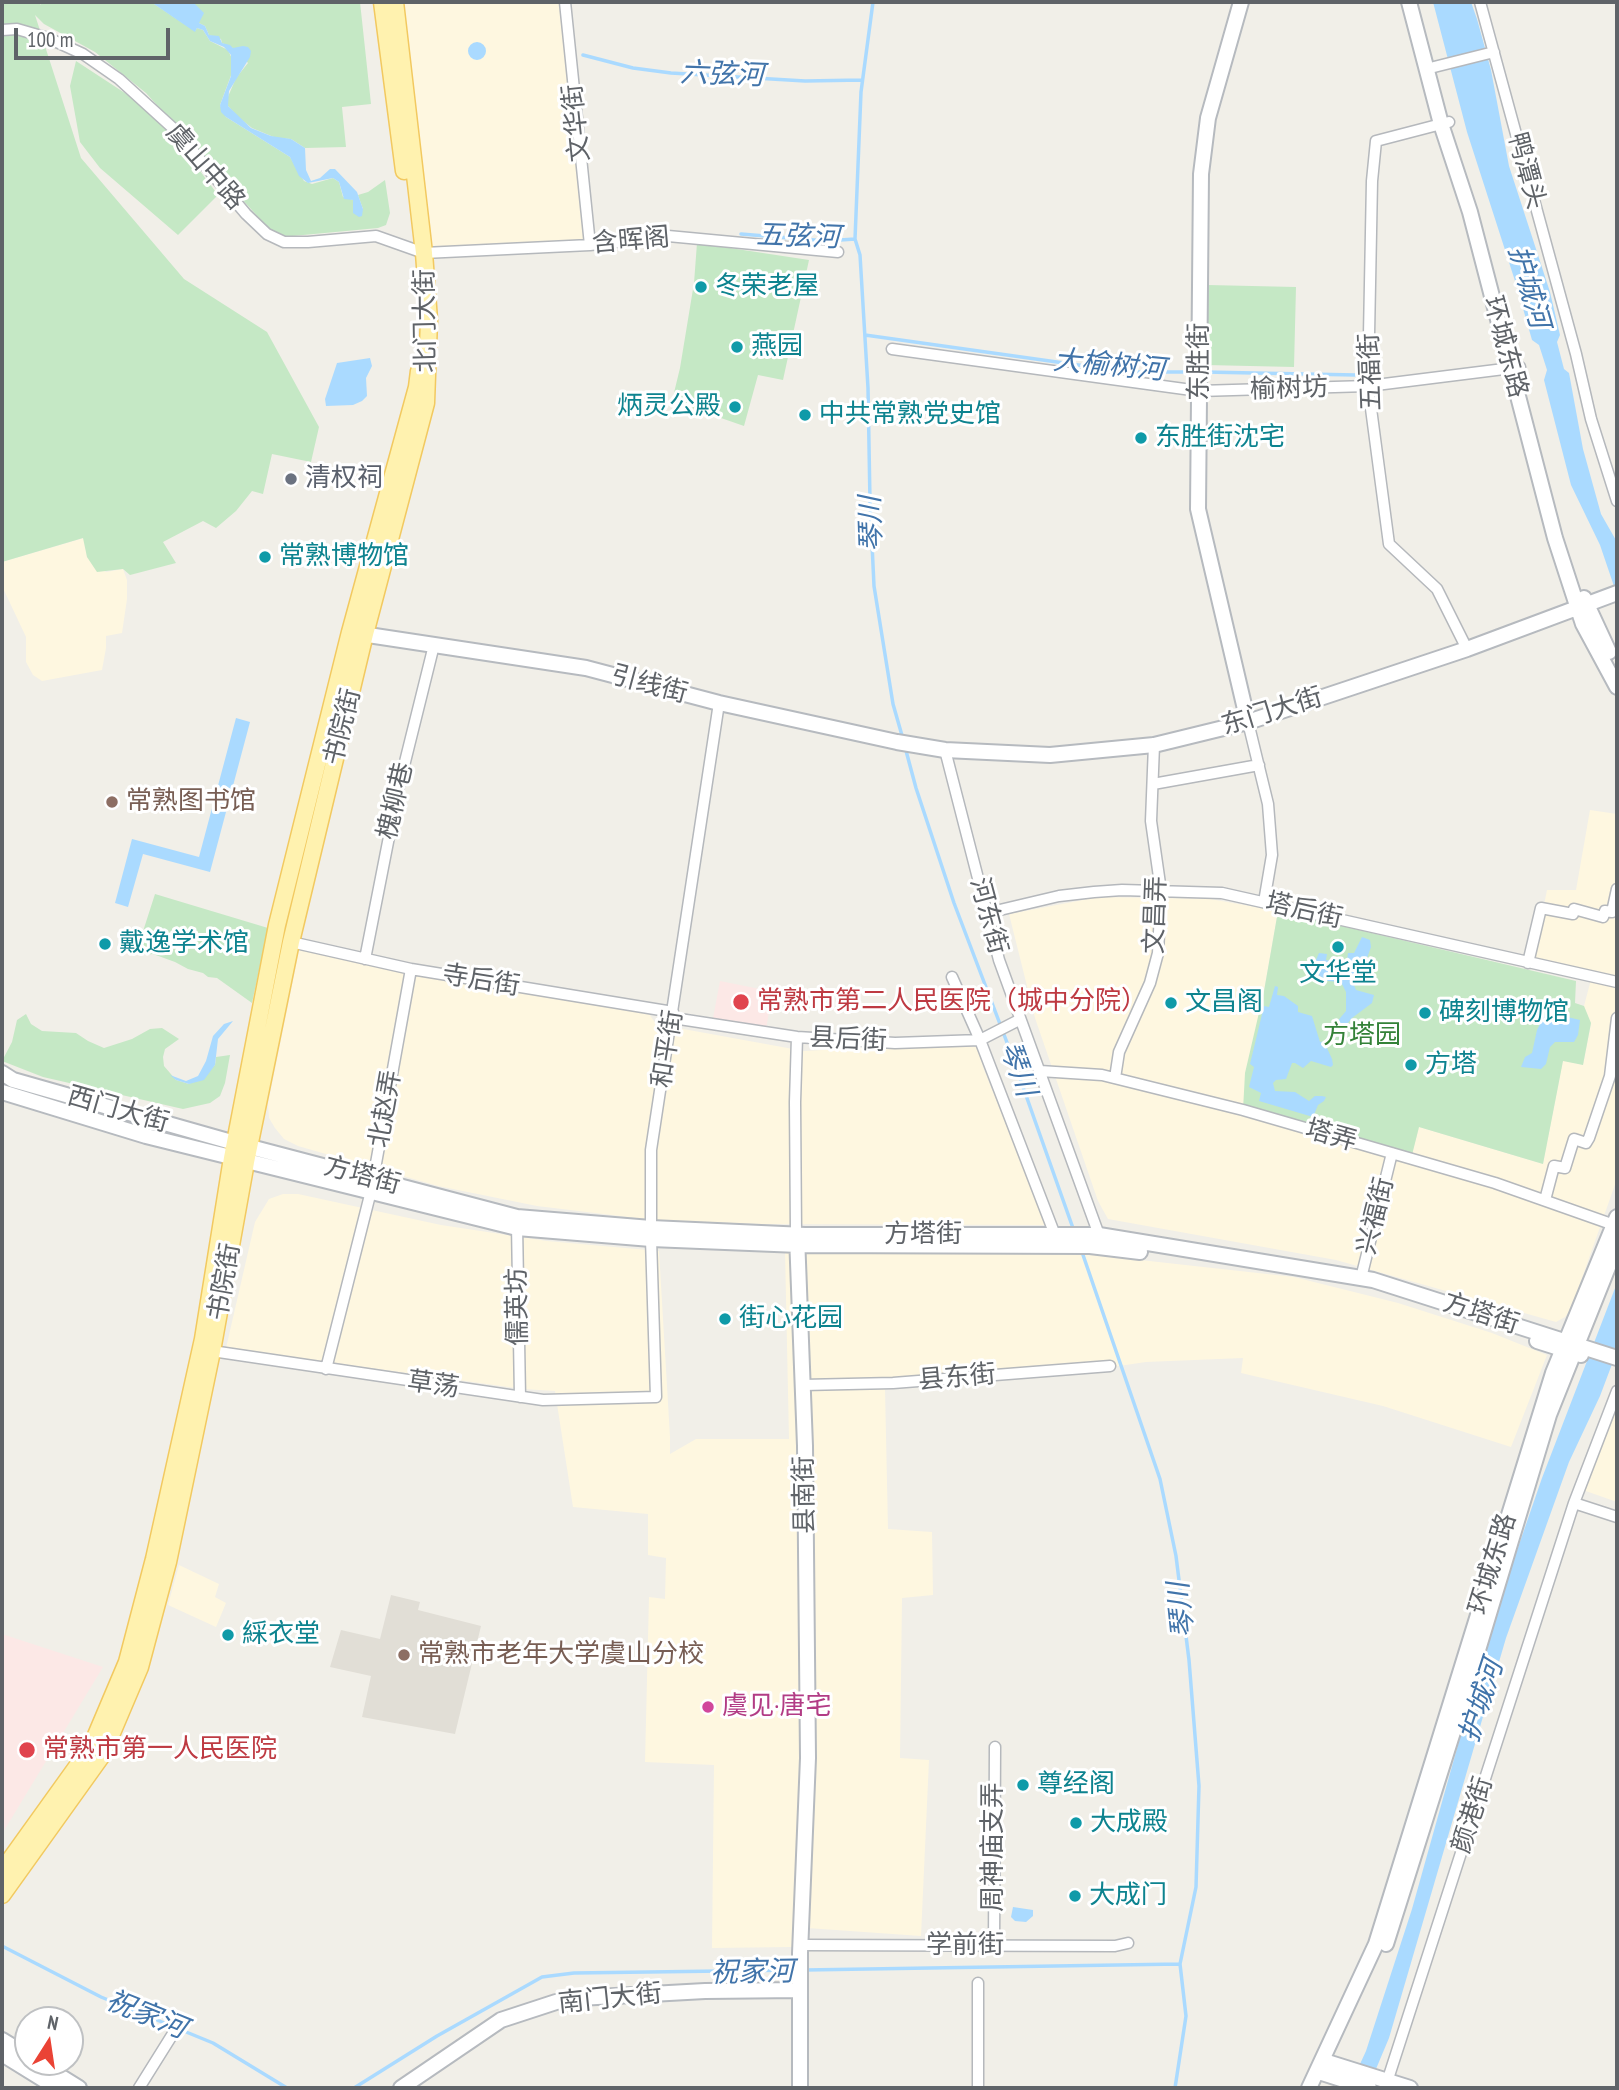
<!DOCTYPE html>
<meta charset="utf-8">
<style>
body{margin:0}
#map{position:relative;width:1619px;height:2090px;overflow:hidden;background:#f1efe8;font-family:"PT Sans Narrow",sans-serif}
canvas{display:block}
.frame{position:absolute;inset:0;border:4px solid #5f6368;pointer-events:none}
.north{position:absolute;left:14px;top:2006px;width:70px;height:70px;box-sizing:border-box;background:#fff;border:2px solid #bfc1c3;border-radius:50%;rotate:12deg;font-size:19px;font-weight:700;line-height:28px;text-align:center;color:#5f6368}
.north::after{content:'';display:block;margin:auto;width:24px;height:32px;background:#ea4335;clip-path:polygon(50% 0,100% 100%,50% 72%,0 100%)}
.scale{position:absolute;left:14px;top:28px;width:156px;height:32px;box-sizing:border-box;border:4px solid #5f6368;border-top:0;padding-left:9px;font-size:21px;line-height:24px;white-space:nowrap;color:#5f6368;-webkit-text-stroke:5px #fff;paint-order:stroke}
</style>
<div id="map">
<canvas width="1619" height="2090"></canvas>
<div class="frame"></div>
<div class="north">N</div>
<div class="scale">100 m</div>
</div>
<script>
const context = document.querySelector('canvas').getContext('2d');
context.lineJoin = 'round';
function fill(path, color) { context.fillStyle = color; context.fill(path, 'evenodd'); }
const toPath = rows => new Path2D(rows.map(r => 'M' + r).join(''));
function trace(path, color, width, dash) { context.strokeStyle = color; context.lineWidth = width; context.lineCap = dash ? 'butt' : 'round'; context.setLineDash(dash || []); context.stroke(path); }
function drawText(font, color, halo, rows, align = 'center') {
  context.font = font + ' "PT Sans Narrow","Noto Sans SC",sans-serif'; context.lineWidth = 6; context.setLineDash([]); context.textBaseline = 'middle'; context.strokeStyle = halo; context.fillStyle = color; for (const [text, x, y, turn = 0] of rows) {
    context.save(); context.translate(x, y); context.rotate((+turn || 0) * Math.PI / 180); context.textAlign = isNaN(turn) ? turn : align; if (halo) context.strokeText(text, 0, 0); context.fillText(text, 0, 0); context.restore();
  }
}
fill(toPath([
 [402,2,559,2,584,241,522,247,429,246],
 [84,538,87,557,106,572,123,569,127,580,127,599,122,633,106,636,106,648,102,670,42,681,33,675,26,662,26,637,2,586,2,562],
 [1590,810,1617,814,1617,1179,1571,1309,1565,1317,1556,1322,1336,1260,1108,1219,1098,1201,1035,1018,1009,914,1099,897,1210,899,1278,911,1264,991,1411,1158,1419,1127,1543,1164,1563,1060,1583,1065,1591,1024,1584,1006,1593,972,1533,960,1547,890,1576,890],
 [301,941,569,1001,649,1014,656,1024,804,1051,898,1046,978,1047,983,1067,1046,1225,762,1224,653,1220,537,1206,438,1186,298,1146,284,1139,275,1128,269,1118,268,1104],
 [283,1194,298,1194,441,1225,547,1241,659,1251,670,1437,670,1454,696,1439,789,1439,785,1251,1014,1246,1294,1277,1398,1303,1492,1333,1547,1355,1511,1447,1383,1406,1241,1373,1243,1358,1146,1362,1092,1370,885,1389,888,1529,932,1532,933,1595,902,1598,900,1758,929,1760,921,1936,793,1927,792,1947,712,1948,714,1765,645,1762,649,1597,665,1599,666,1558,648,1555,648,1514,573,1507,555,1391,523,1389,226,1348,255,1222,269,1199],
 [1617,1388,1617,1502,1580,1489],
 [179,1565,219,1584,215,1597,226,1603,216,1627,168,1605]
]), '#fef7e0');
fill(toPath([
 [391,1595,420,1602,418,1610,481,1626,455,1734,362,1717,371,1676,330,1667,341,1630,380,1639]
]), '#e1ded6');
fill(toPath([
 [720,981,760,989,759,996,766,998,765,1006,770,1007,766,1029,713,1018],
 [2,1634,103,1667,2,1834]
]), '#fce8e6');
fill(toPath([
 [2,2,41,2,40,5,43,2,151,2,195,31,197,28,203,30,210,41,228,50,233,61,233,70,220,105,226,117,290,157,304,181,312,184,333,178,339,182,343,197,353,200,354,208,363,209,358,195,368,192,385,180,390,213,386,225,378,228,282,237,269,229,146,93,95,52,44,24,35,15,81,158,184,279,267,332,319,427,311,462,272,454,263,494,252,491,236,511,216,528,203,521,163,542,176,563,130,575,123,569,97,572,87,557,83,538,2,562],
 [193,2,360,2,371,104,342,107,346,147,305,148,291,139,276,138,252,128,238,117,228,106,227,99,236,78,248,63,235,49,222,43,221,39,209,35,205,26,199,23],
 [76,61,131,97,171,132,218,195,178,235,100,168,80,142,70,86],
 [697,243,809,260,783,380,758,375,744,426,672,401,680,368,694,283],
 [1208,285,1296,287,1294,367,1206,365],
 [155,894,268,928,252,1003,217,978,208,977,203,973,188,969,175,962,153,954,143,955,137,950],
 [1278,911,1576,981,1575,1003,1584,1006,1591,1023,1583,1065,1563,1061,1543,1164,1419,1127,1411,1159,1243,1110,1245,1073,1264,991],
 [26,1014,31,1024,42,1031,76,1033,88,1041,104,1048,132,1039,150,1029,162,1028,179,1039,165,1049,163,1057,164,1066,176,1080,189,1084,215,1065,216,1057,230,1055,225,1083,220,1096,210,1103,183,1109,43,1077,2,1061,12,1042,17,1020]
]), '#c5e8c5');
fill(toPath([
 [151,2,193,2,204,13,199,23,205,26,209,35,219,36,222,43,230,45,233,48,243,46,248,47,251,51,250,57,229,91,228,106,251,128,271,136,291,139,305,148,306,170,311,181,320,178,330,169,335,169,357,192,363,209,362,216,359,217,353,213,353,200,344,199,339,182,333,178,308,183,299,176,290,157,226,117,221,112,220,105,231,76,231,55,224,47,210,41,203,30,197,28,195,32],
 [1433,2,1471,2,1477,19,1491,70,1509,166,1550,292,1560,335,1557,342,1564,369,1569,373,1583,449,1601,514,1617,542,1617,595,1600,545,1571,485,1544,380,1547,370,1539,345,1532,340,1516,284,1467,132],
 '468 51a9 9 0 1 1 18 0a9 9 0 1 1-18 0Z',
 [370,358,372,366,366,378,367,396,362,401,353,405,326,406,325,399,337,363],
 [236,718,250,722,210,872,143,854,128,907,115,903,132,839,199,857],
 [1362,937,1370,940,1371,947,1362,972,1353,983,1356,990,1374,995,1372,1003,1352,1018,1342,1030,1335,1033,1327,1048,1332,1059,1333,1065,1331,1067,1311,1061,1303,1068,1295,1063,1292,1063,1286,1079,1276,1080,1273,1083,1275,1091,1295,1092,1309,1101,1315,1096,1322,1096,1326,1097,1324,1101,1318,1105,1313,1117,1259,1101,1261,1093,1249,1087,1254,1067,1250,1064,1264,1006,1269,1007,1275,986,1278,987,1277,995,1284,996,1298,1006,1298,1012,1312,1016,1320,1042,1326,1041,1330,1030,1346,1011,1346,992,1341,982,1328,981,1313,972,1312,969,1319,953,1327,954,1326,960,1341,963,1342,959,1347,960,1348,953,1354,953],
 [1546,1012,1580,1020,1578,1035,1574,1042,1555,1042,1550,1047,1546,1064,1541,1069,1521,1067,1525,1057,1532,1053,1537,1030],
 [233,1021,218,1039,215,1065,204,1080,189,1084,176,1080,170,1075,186,1081,198,1076,206,1061,213,1036,224,1024],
 [1617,1283,1617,1351,1600,1396,1569,1462,1506,1638,1389,2038,1368,2088,1349,2088,1366,2051,1412,1909,1493,1620,1542,1478],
 [1013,1907,1033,1910,1033,1916,1026,1922,1015,1921,1011,1917]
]), '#aadaff');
trace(toPath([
 [873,2,861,92,855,239,860,255,868,388,870,502,874,586,893,704,903,739],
 [583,55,633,68,671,73,805,81,862,80],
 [741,234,826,241,855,239],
 [865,335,1128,372,1196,372],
 [1204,372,1356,375],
 [905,747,916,788,954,903,1011,1053,1074,1231],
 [1082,1252,1160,1479,1176,1556,1189,1660,1199,1786,1196,1887,1180,1964,1186,2016,1175,2088],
 [2,1946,101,1997,213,2043,287,2088],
 [805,1970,1180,1964],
 [354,2088,437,2036,542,1977,574,1973,797,1970]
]), '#aadaff', 3.5);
const street = toPath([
 [565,2,590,245],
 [1480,2,1576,354,1591,419,1617,501],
 [2,30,17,29,48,38,83,54,119,79,175,130,246,214,267,234,284,242,308,242,376,236,424,253,590,245,668,236,838,252],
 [1434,67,1494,52],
 [1449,122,1376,141,1372,181,1368,386,1389,544,1437,589,1467,649],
 [892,349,1199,391,1368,386,1520,367],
 [1248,722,1268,804,1272,855,1264,902],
 [945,750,999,960,1099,1235],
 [1153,784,1259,765],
 [987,913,1059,896,1094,892,1122,890,1222,893,1617,982],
 [291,942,411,969,673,1012],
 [365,959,399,786,434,645],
 [1528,963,1541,908,1573,914,1574,909,1603,917,1605,911,1612,912,1617,889],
 [952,977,980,1040,1055,1235],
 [673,1018,797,1037,895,1043,980,1040,1019,1020],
 [1040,1071,1102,1075,1243,1110,1495,1183,1617,1226],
 [1115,1078,1119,1052,1150,983,1158,953,1161,891,1151,821,1154,745],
 [1545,1200,1554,1166,1565,1168,1574,1139,1586,1143,1589,1138,1610,1076,1617,1018],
 [517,1225,520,1397],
 [796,1234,795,1102,797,1037],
 [1361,1278,1392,1153],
 [212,1351,543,1400,656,1397,651,1239,651,1150,719,703],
 [326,1369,371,1191,411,969],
 [803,1385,893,1383,1110,1366],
 [1574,1503,1617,1517],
 [801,1945,1115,1946,1128,1943],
 [994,1946,995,1747],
 [1387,2082,1574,1503,1617,1391],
 [139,2088,174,2032],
 [978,2088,978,1983]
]);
const secondary = toPath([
 [1241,2,1208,118,1201,174,1198,509,1248,722],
 [1409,2,1441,124,1470,212,1555,538,1583,624,1617,687],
 [1584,598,1609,652],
 [355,633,586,668,719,703,897,742,945,750,1050,755,1154,745,1248,722,1467,649,1617,593],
 [2,1073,13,1080,235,1143,517,1217,651,1228,805,1235,1099,1235,1373,1280,1617,1358],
 [2,1092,146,1136,517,1228,651,1239,799,1245,1090,1246,1140,1252],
 [797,1236,805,1446,808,1758,800,1953,800,2088],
 [1537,1341,1581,1355],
 [1386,1944,1459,1713,1549,1415,1617,1245],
 [2,2040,28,2056],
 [2,2054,57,2088],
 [1324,2061,1410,2088],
 [37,2062,79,2088],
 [1319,2072,1369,2088],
 [401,2088,501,2020,556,2002,579,1998,705,1991,800,1990],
 [1309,2088,1376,1944,1553,1373,1617,1217]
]);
const primary = toPath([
 [382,2,404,171],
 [2,1871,91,1747,127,1662,154,1559,203,1339,232,1158,277,925,350,632,417,387,419,371],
 [2,1895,103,1754,140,1667,168,1562,212,1351,246,1162,291,942,365,634,426,403,429,320,424,253,395,2]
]);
trace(street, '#b5b8bc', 13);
trace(secondary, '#b6babf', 18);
trace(primary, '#f2c960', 19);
trace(street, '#fff', 10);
trace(secondary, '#fff', 14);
trace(primary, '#fff2af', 16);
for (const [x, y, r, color] of [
 [701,287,7,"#0f9aa8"],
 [737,347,7,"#0f9aa8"],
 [735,407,7,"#0f9aa8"],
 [805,415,7,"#0f9aa8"],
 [1141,438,7,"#0f9aa8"],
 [291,479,7,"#6b7280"],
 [265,557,7,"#0f9aa8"],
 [112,802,7,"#8d6e63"],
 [105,944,7,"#0f9aa8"],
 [1338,947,7,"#0f9aa8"],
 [741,1002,9,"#e0444e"],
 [1171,1003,7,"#0f9aa8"],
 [1425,1013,7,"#0f9aa8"],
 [1411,1065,7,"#0f9aa8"],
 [725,1319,7,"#0f9aa8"],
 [228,1635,7,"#0f9aa8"],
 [404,1655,7,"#8d6e63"],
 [708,1707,7,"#d1479c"],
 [27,1750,9,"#e0444e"],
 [1023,1785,7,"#0f9aa8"],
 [1076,1823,7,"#0f9aa8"],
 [1075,1896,7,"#0f9aa8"]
]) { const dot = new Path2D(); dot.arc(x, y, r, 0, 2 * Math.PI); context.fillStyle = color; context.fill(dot); trace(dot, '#fff', 2.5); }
drawText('26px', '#5f6368', '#fff', [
 ["文华街",577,123,-96],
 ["虞山中路",205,167,49],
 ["鸭潭头",1526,171,75],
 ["含晖阁",631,241,-5],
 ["北门大街",426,321,-91],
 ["环城东路",1505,347,75],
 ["东胜街",1200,362,-90],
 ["五福街",1371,372,-92],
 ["榆树坊",1289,389,-2],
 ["引线街",649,685,15],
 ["东门大街",1272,712,-17],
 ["书院街",343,727,-76],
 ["槐柳巷",396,801,-77],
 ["塔后街",1304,911,13],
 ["文昌弄",1156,915,-88],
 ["河东街",988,916,75],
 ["寺后街",481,981,9],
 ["县后街",848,1040,3],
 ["和平街",668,1049,-81],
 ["北赵弄",386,1109,-80],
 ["西门大街",118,1110,16],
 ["塔弄",1331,1136,16],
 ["方塔街",362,1176,15],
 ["兴福街",1376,1216,-76],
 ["方塔街",923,1235],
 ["书院街",225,1282,-80],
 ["儒英坊",518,1307,-91],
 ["方塔街",1481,1314,18],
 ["县东街",957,1378,-5],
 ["草荡",433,1385,8],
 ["县南街",805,1495,-91],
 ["环城东路",1493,1564,-73],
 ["颜港街",1473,1815,-72],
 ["周神庙支弄",994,1847,-90],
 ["学前街",965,1946],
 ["南门大街",610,1999,-6]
]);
drawText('26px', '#0d838f', '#fff', [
 ["冬荣老屋",715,287],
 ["燕园",751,347],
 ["炳灵公殿",721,407,"right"],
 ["中共常熟党史馆",819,415],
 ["东胜街沈宅",1155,438],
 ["常熟博物馆",279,557],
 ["戴逸学术馆",119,944],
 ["文华堂",1338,974,"center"],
 ["文昌阁",1185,1003],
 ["碑刻博物馆",1439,1013],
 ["方塔",1425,1065],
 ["街心花园",739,1319],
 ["綵衣堂",242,1635],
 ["尊经阁",1037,1785],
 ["大成殿",1090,1823],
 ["大成门",1089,1896]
], 'left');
drawText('26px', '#5b616d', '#fff', [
 ["清权祠",305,479]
], 'left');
drawText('26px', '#785e54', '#fff', [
 ["常熟图书馆",126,802],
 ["常熟市老年大学虞山分校",418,1655]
], 'left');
drawText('26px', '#be3a42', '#fff', [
 ["常熟市第二人民医院（城中分院）",757,1002],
 ["常熟市第一人民医院",43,1750]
], 'left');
drawText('26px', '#348238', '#fff', [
 ["方塔园",1362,1036]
]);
drawText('26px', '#b23c85', '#fff', [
 ["虞见·唐宅",722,1707]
], 'left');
drawText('italic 28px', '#4174aa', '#fff', [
 ["六弦河",722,75,2],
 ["五弦河",798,237,2],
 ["护城河",1528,287,74],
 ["大榆树河",1109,366,5],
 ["琴川",872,524,-92],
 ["琴川",1017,1069,70],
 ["琴川",1182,1610,-96],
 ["护城河",1482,1701,-72],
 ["祝家河",752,1973,-1],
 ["祝家河",146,2015,22]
]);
</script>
